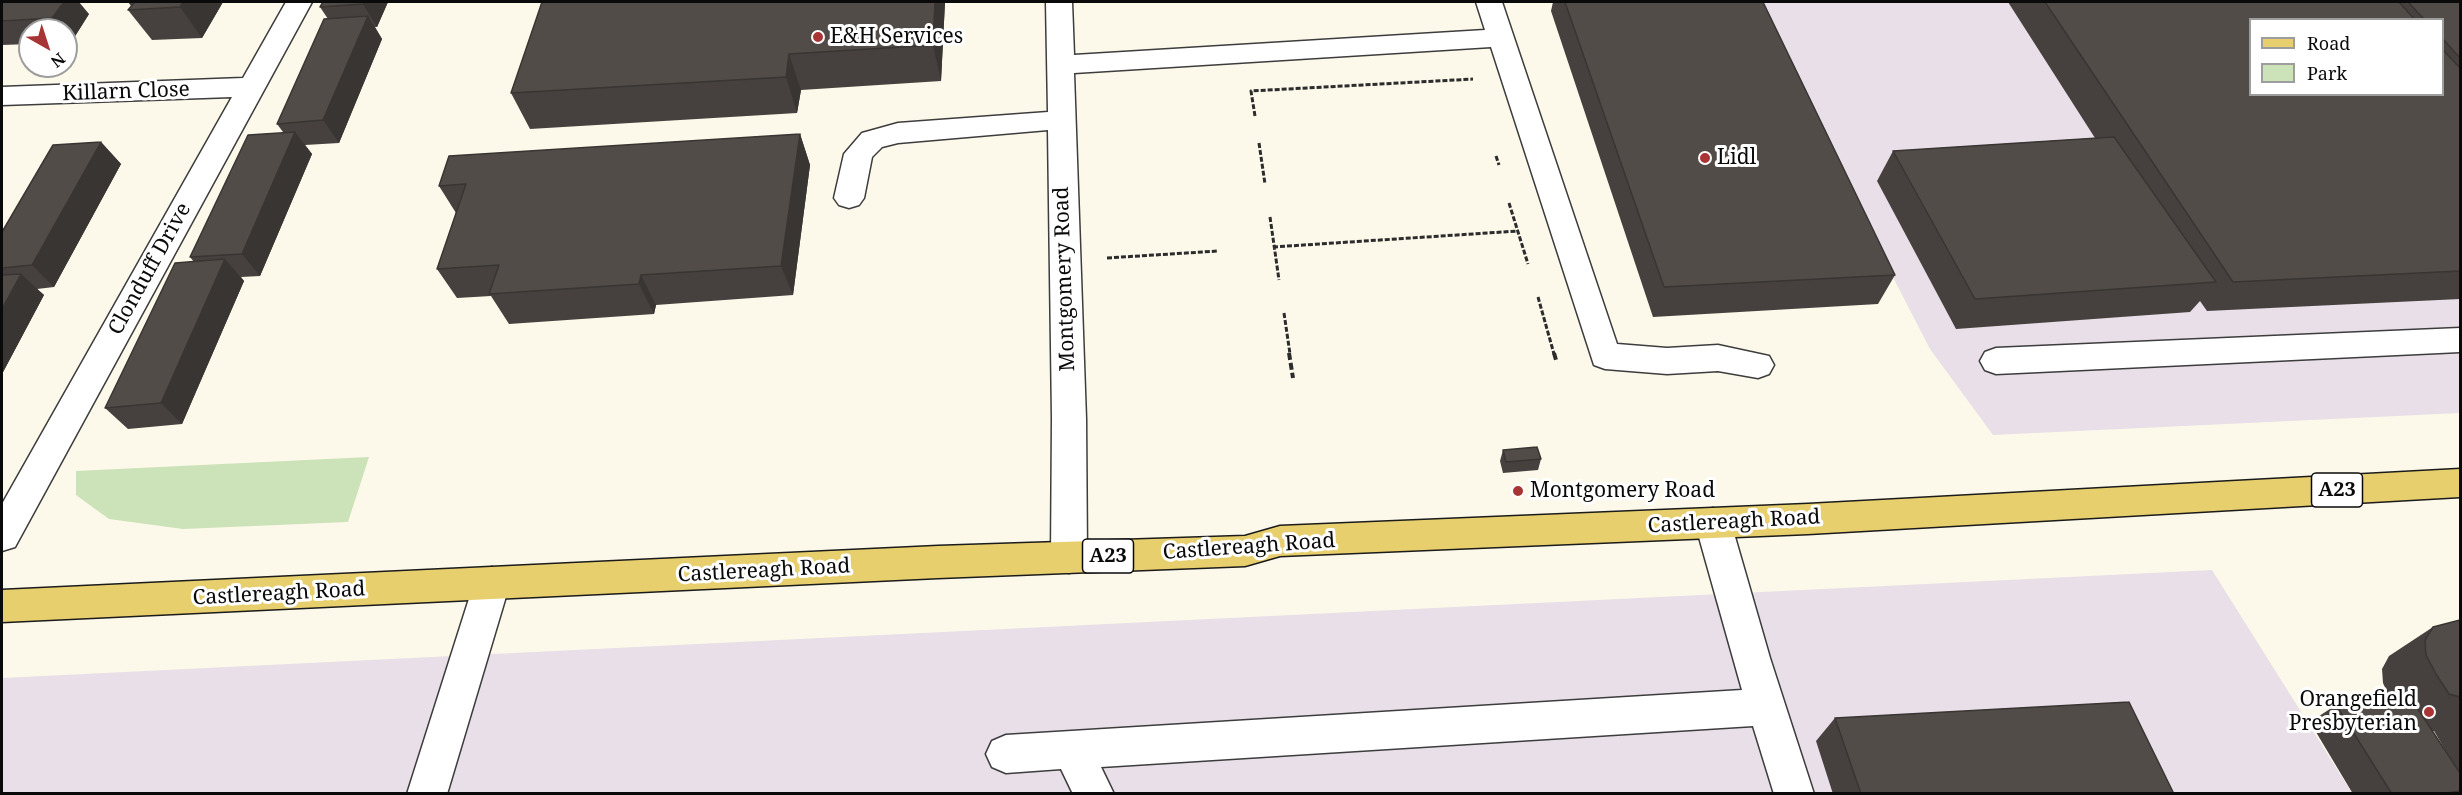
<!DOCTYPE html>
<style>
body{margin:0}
#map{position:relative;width:2462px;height:795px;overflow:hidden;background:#fcf9ea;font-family:"Noto Serif",serif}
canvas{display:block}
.frame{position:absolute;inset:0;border:3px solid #0a0a0a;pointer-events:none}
.legend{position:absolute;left:2249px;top:18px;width:195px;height:78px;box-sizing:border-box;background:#fff;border:2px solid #9d9d9d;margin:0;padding:8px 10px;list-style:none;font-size:18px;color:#0a0a0a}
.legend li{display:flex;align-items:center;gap:12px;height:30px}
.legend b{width:30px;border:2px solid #9d9d9d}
.north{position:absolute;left:18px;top:18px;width:60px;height:60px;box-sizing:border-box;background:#fff;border:2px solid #9d9d9d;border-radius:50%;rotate:141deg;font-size:16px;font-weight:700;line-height:24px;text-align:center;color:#0a0a0a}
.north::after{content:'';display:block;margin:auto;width:21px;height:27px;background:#a93435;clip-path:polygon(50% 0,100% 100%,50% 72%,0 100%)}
</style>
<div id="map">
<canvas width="2462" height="795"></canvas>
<div class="frame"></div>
<ul class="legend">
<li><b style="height:8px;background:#e8cf6e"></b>Road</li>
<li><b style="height:16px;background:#cce2b8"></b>Park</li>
</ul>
<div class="north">N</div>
</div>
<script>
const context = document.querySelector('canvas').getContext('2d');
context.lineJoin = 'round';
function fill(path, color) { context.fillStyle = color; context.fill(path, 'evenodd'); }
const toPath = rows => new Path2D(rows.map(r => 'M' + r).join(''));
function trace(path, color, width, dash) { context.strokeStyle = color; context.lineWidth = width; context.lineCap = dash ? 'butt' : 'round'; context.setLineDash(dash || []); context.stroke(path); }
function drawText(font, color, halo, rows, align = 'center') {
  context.font = font + ' "Noto Serif",serif'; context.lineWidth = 6; context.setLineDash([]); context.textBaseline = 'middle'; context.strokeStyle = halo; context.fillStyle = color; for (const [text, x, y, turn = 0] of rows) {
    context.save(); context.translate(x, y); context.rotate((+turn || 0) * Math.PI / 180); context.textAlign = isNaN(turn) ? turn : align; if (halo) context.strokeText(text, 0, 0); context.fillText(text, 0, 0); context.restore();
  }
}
fill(toPath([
 [1751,2,2460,2,2460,413,1993,435,1930,349],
 [2250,20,2442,20,2442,94,2250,94],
 [2212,570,2352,793,2,793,2,678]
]), '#e8dfe8');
fill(toPath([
 [369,457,348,522,183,529,109,519,76,495,76,471]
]), '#cce2b8');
const minor = toPath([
 [286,2,312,2,15,547,2,551,2,504,232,97,2,105,2,87,243,78,286,2],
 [1046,2,1072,2,1074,55,1485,30,1476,2,1502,2,1617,344,1667,348,1718,345,1769,356,1774,365,1769,374,1758,378,1718,371,1667,374,1605,369,1594,365,1491,47,1074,73,1086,419,1087,557,1082,568,1069,573,1056,568,1051,557,1052,419,1048,130,898,143,882,147,872,157,864,198,859,205,849,208,839,205,834,198,844,154,862,133,898,123,1048,112,1046,2],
 [2460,328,2460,352,1996,374,1985,370,1980,361,1985,352,1996,348,2460,328],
 [1713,508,1725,512,1731,523,1770,658,1814,794,1774,794,1753,726,1101,767,1114,794,1073,794,1061,769,1006,773,992,767,986,754,992,741,1006,735,1742,690,1695,523,1701,512,1713,508],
 [492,567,505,572,510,583,447,794,407,794,474,583,479,572,492,567]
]);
const major = toPath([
 [2460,469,2460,497,1808,534,1280,556,1245,566,938,578,2,622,2,590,938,546,1245,536,1280,526,1808,504,2460,469]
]);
trace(minor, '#3d3d3d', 3);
trace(major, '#1b1b1b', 3);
trace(toPath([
 [1255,116,1251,91,1473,79],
 [1259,143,1265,184],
 [1496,156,1499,165],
 [1509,203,1528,264],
 [1270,217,1279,280],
 [1273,247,1518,231],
 [1107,258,1218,251],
 [1538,297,1554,354],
 [1284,313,1290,354]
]), '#2c2c2c', 3, [5, 2]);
trace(toPath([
 [1289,353,1293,378],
 [1554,353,1556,360]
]), '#2c2c2c', 4, [7, 3]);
fill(minor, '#fff');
fill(major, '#e8cf6e');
fill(toPath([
 [2,2,89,14,72,41,66,42,66,30,30,30,30,44,2,45],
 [128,2,223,2,202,38,152,40,128,10,131,6],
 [323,2,388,2,377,27,375,27,382,39,339,143,305,145,312,154,260,276,241,277,244,281,182,424,128,429,105,408,194,262,190,257,283,132,277,124,328,19,320,7],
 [945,2,941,81,801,90,797,113,530,129,511,93],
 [1553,2,1763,2,1895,275,1878,304,1653,317,1551,11],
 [2008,2,2460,2,2460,299,2207,311,2200,301,2190,312,1956,329,1877,181,1893,151,2095,138],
 [2250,20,2442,20,2442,94],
 [800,134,810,165,793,295,656,305,654,314,509,324,491,296,457,298,437,269,456,213,439,186],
 [101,142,121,164,54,287,37,289,44,295,2,374,2,232],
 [1503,450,1541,459,1538,470,1503,473,1500,461],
 [2460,620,2460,791,2440,794,2353,794,2310,722,2336,705,2390,699,2383,683,2382,669,2389,656,2433,627],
 [2432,731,2434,731,2450,758],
 [1835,718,2174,794,1833,794,1816,741],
 [2460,791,2460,794,2440,794]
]), '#46413e');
fill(toPath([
 [64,2,79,2,89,14,72,41,66,35,66,30,62,30,52,18],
 [183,2,223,2,202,38,180,7],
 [365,2,388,2,377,27,363,4],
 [935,2,945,2,941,81,933,45],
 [368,16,382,39,339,143,323,120],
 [789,54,801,90,797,113,786,77],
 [295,132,312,154,260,276,242,254],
 [800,134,810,165,793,295,781,266],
 [101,142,121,164,54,287,32,265],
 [225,259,244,281,182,424,161,403],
 [21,274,44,295,2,374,2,309],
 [641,275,656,305,654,314,639,284]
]), '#393532');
const building = toPath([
 [2,2,64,2,52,18,2,21,2,2],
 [128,2,183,2,180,7,128,10,135,2,128,2],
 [323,2,365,2,363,4,320,7,323,2],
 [542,2,935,2,933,45,789,54,786,77,511,93,542,2],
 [1565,2,1763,2,1895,275,1664,287,1565,2],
 [2045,2,2399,2,2415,20,2250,20,2250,94,2442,94,2442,49,2460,68,2460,271,2233,282,2045,2],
 [2408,2,2460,2,2460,58,2442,38,2442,20,2425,20,2408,2],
 [368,16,323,120,277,124,324,19,368,16],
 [295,132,242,254,190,257,248,135,295,132],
 [800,134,781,266,641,275,639,284,489,294,499,265,437,269,466,184,439,186,449,156,800,134],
 [2114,137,2216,282,1975,299,1893,151,2114,137],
 [101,142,32,265,2,268,2,232,53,145,101,142],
 [225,259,161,403,105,408,175,263,225,259],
 [21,274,2,309,2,275,21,274],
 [1537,447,1541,459,1506,462,1503,450,1537,447],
 [2460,620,2460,697,2449,694,2436,674,2426,655,2425,640,2433,627,2460,620],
 [2410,697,2460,773,2460,791,2440,794,2392,794,2336,705,2410,697],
 [2129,702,2174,794,1861,794,1835,718,2129,702]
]);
fill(building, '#514c48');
trace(building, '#393532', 1.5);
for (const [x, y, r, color] of [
 [818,37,6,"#a93435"],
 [1705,158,6,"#a93435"],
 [1518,491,6,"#a93435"],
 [2429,712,6,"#a93435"]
]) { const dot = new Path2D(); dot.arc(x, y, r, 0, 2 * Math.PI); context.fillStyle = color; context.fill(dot); trace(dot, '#fff', 2); }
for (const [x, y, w] of [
 [2337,490,51],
 [1108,556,51]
]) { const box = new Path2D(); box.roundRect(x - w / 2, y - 17, w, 34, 4.5); context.fillStyle = '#fff'; context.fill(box); trace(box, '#0a0a0a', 1.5); }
drawText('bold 20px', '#0a0a0a', null, [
 ["A23",2337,490],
 ["A23",1108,556]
]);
drawText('21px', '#0a0a0a', '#fff', [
 ["E&H Services",830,37],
 ["Lidl",1717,158],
 ["Montgomery Road",1530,491],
 ["Orangefield",2417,700,"right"],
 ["Presbyterian",2417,724,"right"]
], 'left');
drawText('21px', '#0a0a0a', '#fff', [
 ["Killarn Close",126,92,-2],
 ["Clonduff Drive",150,269,-61],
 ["Montgomery Road",1065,279,-92],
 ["Castlereagh Road",1734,522,-3],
 ["Castlereagh Road",1249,547,-4],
 ["Castlereagh Road",764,571,-3],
 ["Castlereagh Road",279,594,-3]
]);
</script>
